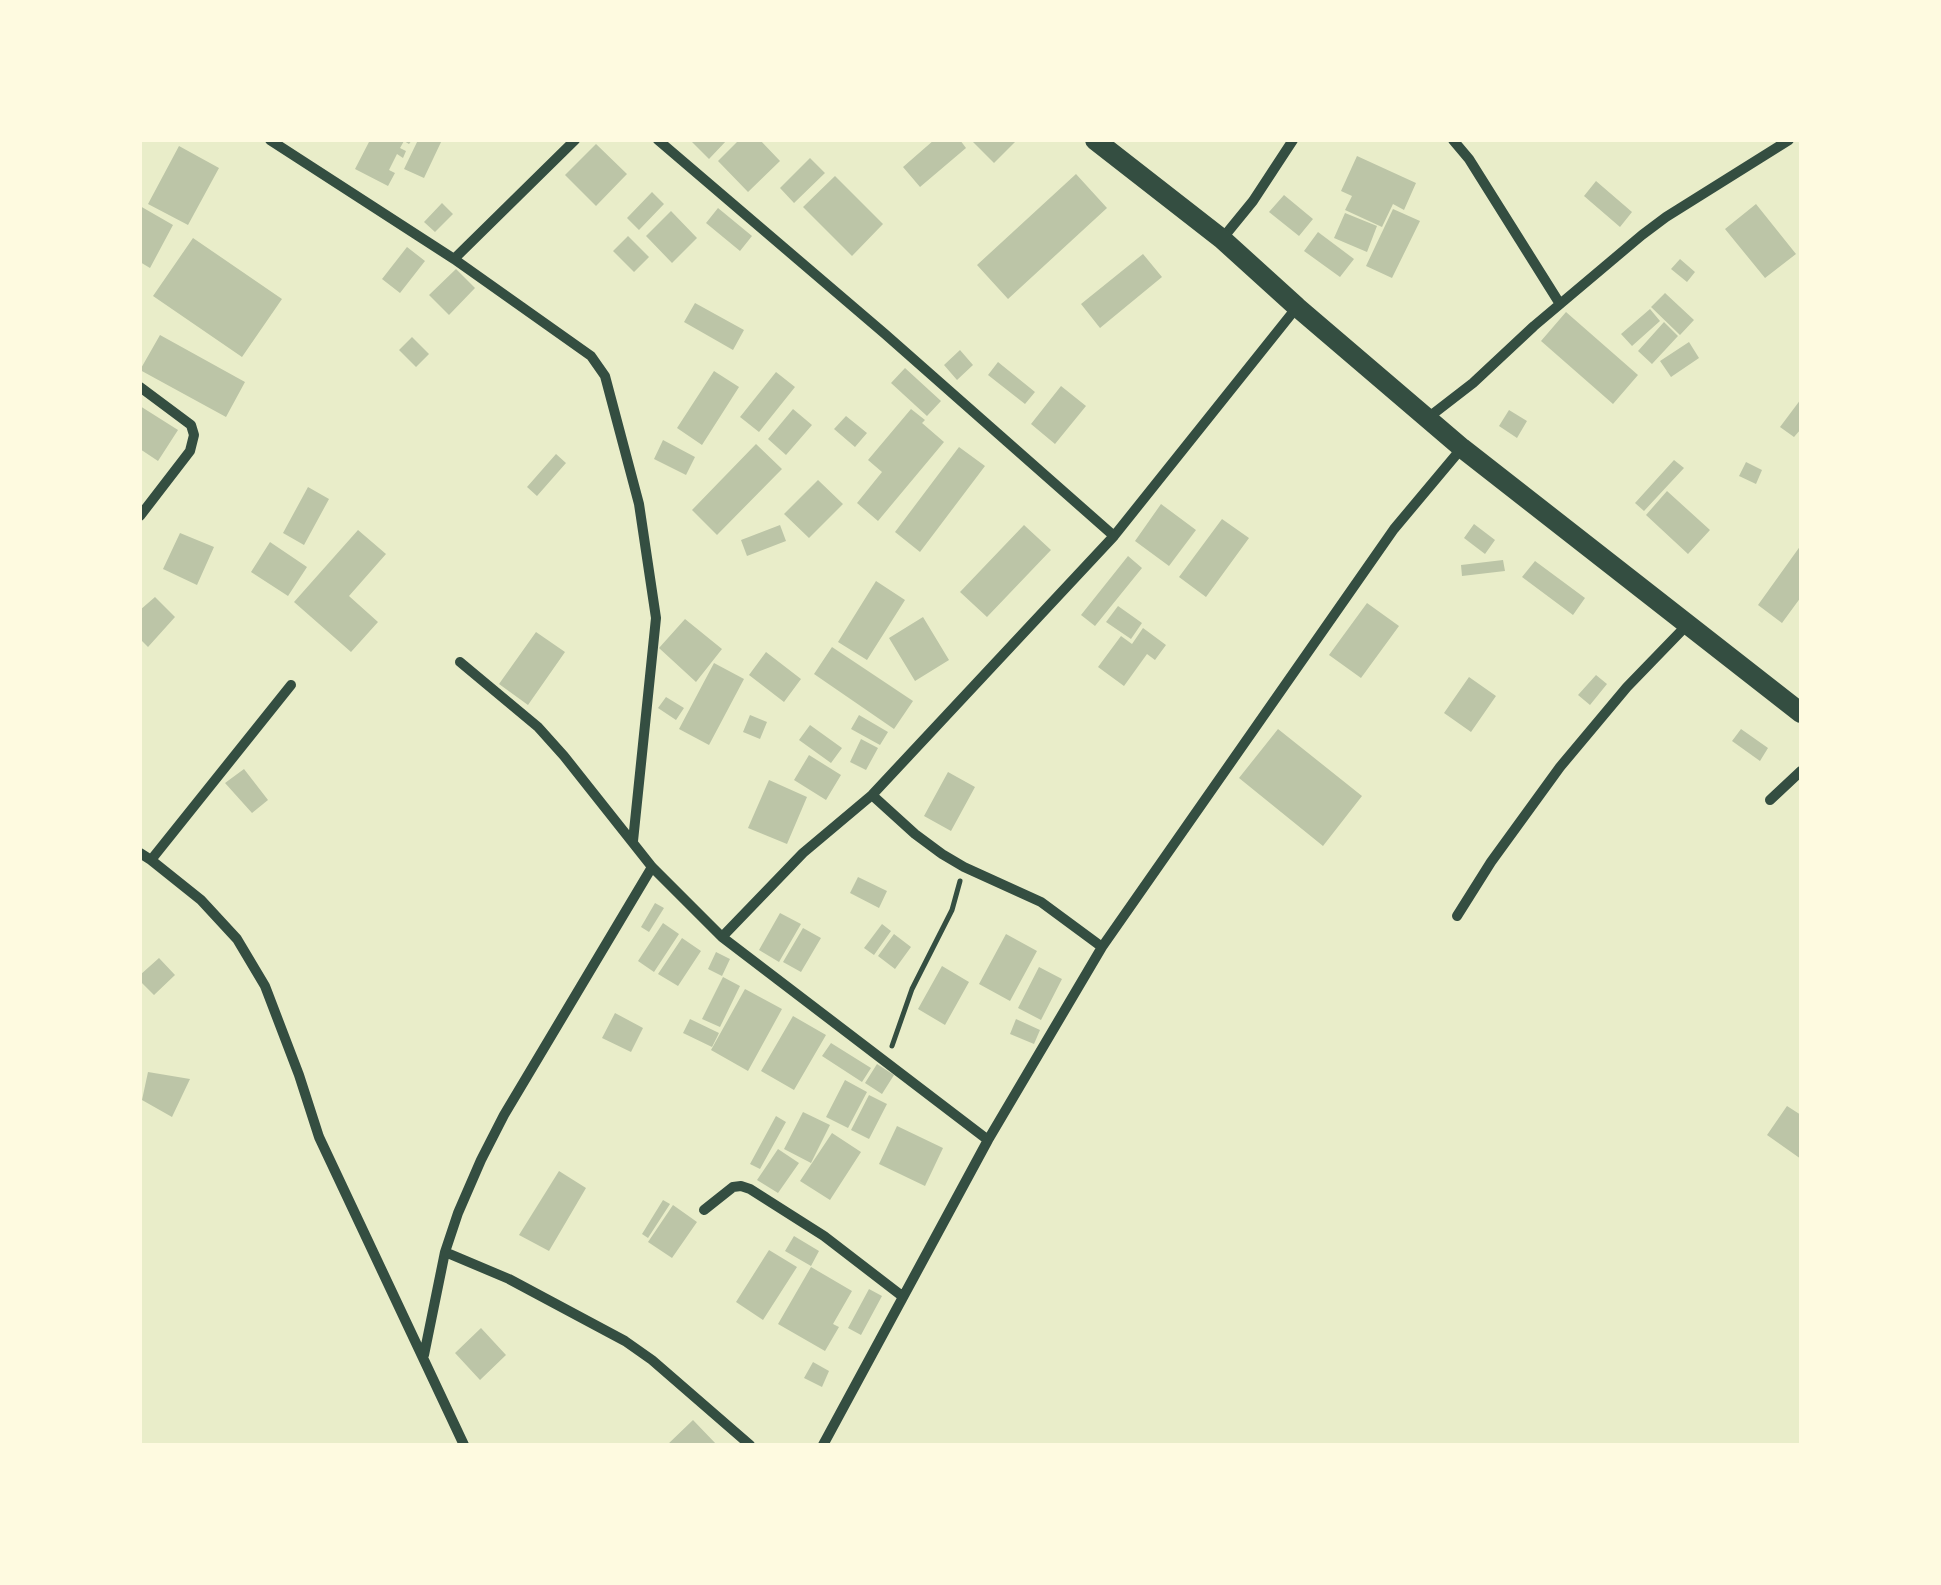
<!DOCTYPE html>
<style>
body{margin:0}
#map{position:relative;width:1941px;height:1585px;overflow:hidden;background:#e9edc9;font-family:Helvetica,sans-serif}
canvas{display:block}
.frame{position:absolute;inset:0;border:142px solid #fefae0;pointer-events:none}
</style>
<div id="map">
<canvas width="1941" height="1585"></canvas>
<div class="frame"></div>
</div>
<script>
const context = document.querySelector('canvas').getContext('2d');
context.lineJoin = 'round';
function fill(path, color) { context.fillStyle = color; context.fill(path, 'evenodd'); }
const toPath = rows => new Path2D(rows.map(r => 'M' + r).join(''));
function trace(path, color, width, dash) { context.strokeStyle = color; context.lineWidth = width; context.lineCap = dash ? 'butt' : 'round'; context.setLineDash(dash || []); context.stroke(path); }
fill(toPath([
 [370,140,412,140,409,144,404,141,400,148,406,151,403,158,397,154,389,170,395,173,388,186,355,169],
 [418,140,442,140,424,178,404,169],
 [690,140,727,140,709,159],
 [739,140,760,140,780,161,748,192,718,161],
 [934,140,960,140,966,148,920,187,903,167],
 [971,140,1017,140,994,163],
 [596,144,627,174,596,206,565,175],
 [179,146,219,168,188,225,148,204],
 [1357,156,1416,183,1404,210,1393,204,1382,227,1345,210,1352,196,1341,191],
 [810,158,825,173,794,203,780,188],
 [1076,174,1107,208,1008,299,977,265],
 [835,176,883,224,852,256,803,207],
 [1596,181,1632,212,1620,227,1584,196],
 [652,192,664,204,639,230,627,218],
 [1284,195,1313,219,1299,236,1269,212],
 [442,203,453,214,435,232,424,222],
 [1756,204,1796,254,1765,278,1725,229],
 [140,206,173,225,150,268,140,262],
 [718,208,752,236,740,251,706,223],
 [1393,209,1420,221,1392,278,1366,266],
 [671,211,697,238,672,263,646,236],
 [1345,213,1377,226,1367,252,1334,238],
 [1318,232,1354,259,1340,277,1304,251],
 [628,236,649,257,634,272,613,251],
 [193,238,282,299,242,357,153,296],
 [407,247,425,261,400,293,382,279],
 [1143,254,1162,277,1100,328,1081,304],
 [1680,259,1695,272,1687,282,1671,269],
 [456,269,475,288,449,315,429,295],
 [1665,293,1694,320,1680,335,1651,307],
 [695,303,744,330,733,350,684,322],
 [1650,309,1660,321,1632,346,1621,334],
 [1566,312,1638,375,1613,404,1541,341],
 [1664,322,1678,336,1652,364,1638,351],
 [160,335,245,382,226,417,140,370],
 [412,337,429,354,416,367,399,350],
 [1689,342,1699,358,1671,377,1660,361],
 [960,350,973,365,957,380,944,365],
 [998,362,1035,392,1025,404,988,375],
 [905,368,941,401,927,416,891,383],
 [714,371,739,387,702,445,677,428],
 [776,372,795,387,759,432,740,417],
 [1061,386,1086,406,1055,444,1031,424],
 [1801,399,1801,429,1794,437,1780,427],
 [140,406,178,430,158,461,140,449],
 [793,409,812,425,786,455,768,439],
 [911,409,925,420,922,423,944,442,878,521,857,503,882,472,868,460],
 [1509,410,1527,421,1517,438,1499,426],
 [846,416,867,433,855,447,834,429],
 [663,440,695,457,686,475,654,459],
 [756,444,782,469,717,535,692,510],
 [959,447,985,466,920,552,895,532],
 [556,454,566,463,537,496,527,487],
 [1674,460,1684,468,1644,511,1635,503],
 [1746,462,1762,470,1756,484,1739,476],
 [818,480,843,504,809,538,784,514],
 [308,487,329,499,304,545,283,533],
 [1667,491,1710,530,1688,554,1646,515],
 [1161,504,1196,530,1169,566,1135,541],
 [1222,519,1249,538,1206,597,1179,577],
 [1474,524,1495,540,1485,554,1464,538],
 [780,525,786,541,747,556,741,540],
 [1024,525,1051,550,987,617,960,592],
 [358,530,386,554,349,596,378,622,351,652,294,602],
 [180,533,214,547,197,585,163,569],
 [270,542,307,567,288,596,251,572],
 [1801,545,1801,597,1782,623,1758,605],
 [1128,556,1142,568,1095,626,1081,615],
 [1503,560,1505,571,1462,576,1461,565],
 [1535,561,1585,598,1573,615,1522,577],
 [876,581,905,600,867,660,838,642],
 [155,597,175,617,148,647,140,639,140,610],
 [1367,603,1399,626,1361,678,1329,655],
 [1118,606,1142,623,1131,639,1106,622],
 [923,617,949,660,915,681,889,638],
 [685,619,722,649,696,682,659,648],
 [1143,628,1166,645,1155,660,1147,654,1124,686,1098,667,1121,636,1132,644],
 [536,632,565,652,528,705,499,684],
 [832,647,913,701,894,729,814,674],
 [766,652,801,679,784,702,749,675],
 [714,663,744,679,709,745,679,729],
 [1596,675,1607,684,1590,705,1578,695],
 [1469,677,1496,696,1471,732,1444,713],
 [666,697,684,708,676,720,658,708],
 [750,715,767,722,760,739,743,732],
 [859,715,888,732,880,745,851,729],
 [810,725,842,748,831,763,799,740],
 [1278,729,1362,796,1323,846,1239,778],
 [1741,729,1768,748,1760,761,1732,741],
 [861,739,878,748,866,770,850,762],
 [809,755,841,775,826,800,794,780],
 [244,769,268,800,252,813,225,783],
 [948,772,975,787,951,831,924,816],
 [769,780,807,797,787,844,748,828],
 [858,877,887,891,879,908,850,893],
 [655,903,664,908,649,932,641,927],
 [780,913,801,924,779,962,759,950],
 [663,923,679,934,654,972,638,961],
 [882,924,891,931,874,955,864,948],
 [803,928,821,938,801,972,783,962],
 [894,934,911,947,895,969,878,956],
 [1006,934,1037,951,1010,1001,979,984],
 [682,938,701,951,678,986,658,974],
 [716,952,730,959,722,976,708,969],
 [159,958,175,975,154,995,140,981,140,975],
 [942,966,969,982,945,1025,918,1009],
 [1039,967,1062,979,1041,1020,1018,1008],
 [723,977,740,986,720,1027,702,1019],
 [745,989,782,1009,748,1071,711,1050],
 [615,1013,643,1028,631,1052,602,1038],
 [793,1016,826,1035,794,1090,761,1071],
 [690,1019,719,1033,712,1047,683,1033],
 [1016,1019,1040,1030,1034,1044,1010,1034],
 [831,1043,871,1068,862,1082,822,1056],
 [877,1064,894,1075,882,1094,865,1083],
 [148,1072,190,1079,172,1117,142,1100],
 [845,1080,867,1092,848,1128,826,1117],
 [869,1095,887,1104,869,1139,851,1130],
 [1787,1106,1801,1115,1801,1159,1767,1135],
 [803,1112,830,1125,811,1163,784,1149],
 [776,1116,786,1122,760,1169,750,1164],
 [897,1126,943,1148,925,1186,879,1164],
 [832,1133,861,1152,830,1200,800,1181],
 [778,1149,799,1163,778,1193,757,1180],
 [559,1171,586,1188,549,1251,519,1235],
 [663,1200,670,1204,648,1238,642,1234],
 [673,1205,697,1222,672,1258,648,1242],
 [794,1236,819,1251,811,1266,785,1251],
 [769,1250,797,1267,763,1320,736,1302],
 [811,1267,852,1291,833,1324,839,1327,825,1351,778,1324],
 [869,1289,882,1296,861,1335,848,1328],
 [481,1328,506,1355,480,1380,455,1353],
 [813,1362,829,1371,822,1387,804,1378],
 [693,1420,717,1445,667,1445]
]), '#bcc5a7');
trace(toPath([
 [892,1046,912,989,952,910,960,881]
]), '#344e41', 5);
trace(toPath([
 [270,140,454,259,575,140],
 [658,140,885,334,1114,536,1297,307],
 [1453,140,1469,159,1560,304],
 [1222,239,1253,201,1293,140],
 [454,259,591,356,605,376,639,504,656,618,633,841],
 [140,387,191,425,194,435,190,451,140,516],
 [1429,417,1473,383,1534,326,1642,235,1666,217,1789,140],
 [460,662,538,727,564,756,652,867,722,937,988,1140],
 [872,795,915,834,942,854,964,867,1041,902,1102,947],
 [1770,800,1801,771],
 [140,853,151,860,201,900,237,939,265,986,299,1075,319,1137,464,1445],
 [151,860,291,685],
 [1457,916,1491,862,1560,767,1627,687,1688,624],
 [722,937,803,853,872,795,1114,536],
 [704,1210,733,1187,741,1186,750,1189,824,1236,902,1296],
 [445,1252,509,1279,625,1341,652,1360,750,1445],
 [424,1355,445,1252,458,1213,481,1160,504,1115,652,867],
 [823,1445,988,1140,1102,947,1394,529,1461,449]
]), '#344e41', 10);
trace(toPath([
 [1095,140,1222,239,1297,307,1462,448,1801,713]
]), '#344e41', 20);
</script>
